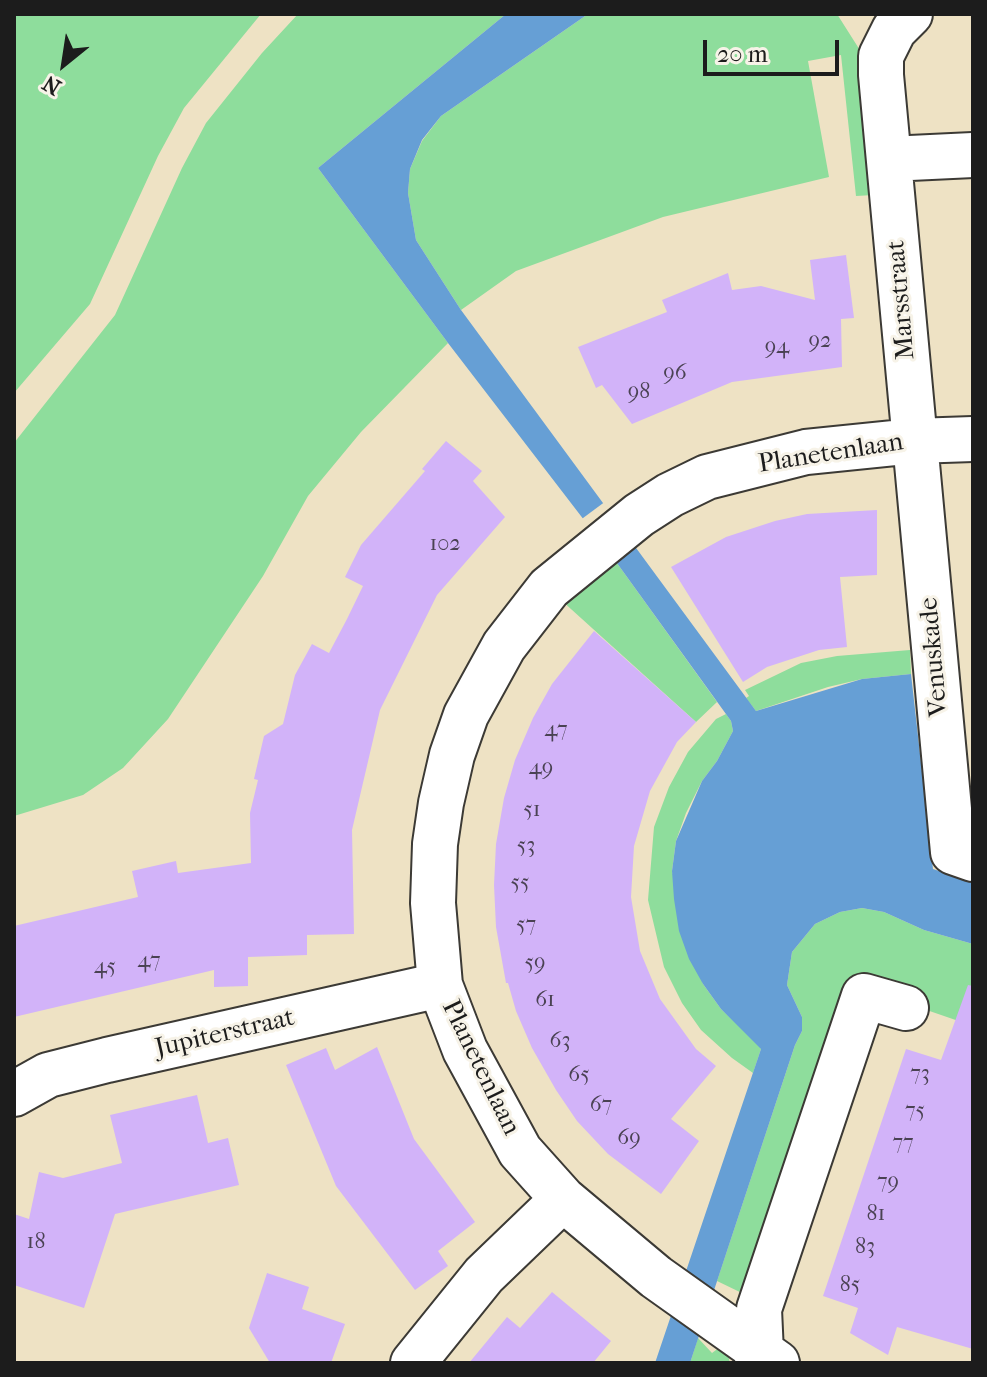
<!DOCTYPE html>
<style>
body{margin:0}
#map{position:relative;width:987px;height:1377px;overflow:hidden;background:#eee2c4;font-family:"IM FELL French Canon",serif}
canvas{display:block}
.frame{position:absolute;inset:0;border:16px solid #1c1c1c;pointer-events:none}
.north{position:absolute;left:24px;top:24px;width:80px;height:80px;-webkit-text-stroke:6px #f7f3e8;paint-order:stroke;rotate:210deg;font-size:22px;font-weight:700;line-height:32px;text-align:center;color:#1c1c1c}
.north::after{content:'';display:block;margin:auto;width:28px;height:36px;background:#1c1c1c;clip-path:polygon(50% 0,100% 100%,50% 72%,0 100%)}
.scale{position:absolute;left:703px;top:40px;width:136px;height:36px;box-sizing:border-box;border:4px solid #1c1c1c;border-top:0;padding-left:10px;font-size:24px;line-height:28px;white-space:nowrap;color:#1c1c1c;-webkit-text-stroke:6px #f7f3e8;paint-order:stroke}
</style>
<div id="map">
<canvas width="987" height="1377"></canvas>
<div class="frame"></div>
<div class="north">N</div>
<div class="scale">20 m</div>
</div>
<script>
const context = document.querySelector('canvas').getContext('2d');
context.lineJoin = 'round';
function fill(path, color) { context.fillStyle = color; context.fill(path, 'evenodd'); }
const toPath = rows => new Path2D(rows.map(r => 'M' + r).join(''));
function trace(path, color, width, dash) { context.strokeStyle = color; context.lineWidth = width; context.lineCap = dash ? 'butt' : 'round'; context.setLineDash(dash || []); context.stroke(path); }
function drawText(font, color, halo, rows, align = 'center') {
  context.font = font + ' "IM FELL French Canon",serif'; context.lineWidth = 6; context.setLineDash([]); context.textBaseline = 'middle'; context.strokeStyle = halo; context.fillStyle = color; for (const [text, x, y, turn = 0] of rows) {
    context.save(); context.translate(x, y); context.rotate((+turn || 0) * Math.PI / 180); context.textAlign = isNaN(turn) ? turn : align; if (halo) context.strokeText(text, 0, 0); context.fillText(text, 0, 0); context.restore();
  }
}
fill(toPath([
 [14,14,261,14,184,108,158,156,90,304,14,393],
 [298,14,506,14,318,168,448,343,361,432,308,496,263,576,168,719,123,768,83,795,14,816,14,443,115,315,182,168,206,123,262,53],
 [588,14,837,14,863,55,874,195,856,196,841,55,808,61,829,177,663,217,516,271,461,310,416,240,408,193,410,169,422,141,441,116],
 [614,559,717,702,696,722,561,600,590,574,596,580],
 [910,650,911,674,862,679,828,687,756,711,746,698,749,696,745,690,801,663,837,656],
 [726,714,731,721,733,731,717,761,702,781,686,813,676,841,672,871,703,984,721,1009,759,1045,761,1049,753,1073,732,1058,701,1030,682,1003,664,967,648,900,654,827,669,787,688,752,716,719],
 [862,908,884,912,924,930,973,944,973,1026,915,1006,916,994,858,974,752,1284,746,1295,717,1281,795,1045,802,1031,802,1017,787,985,792,952,815,924,840,912],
 [698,1338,712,1353,720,1347,728,1355,730,1363,690,1363]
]), '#8edd9c');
fill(toPath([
 [506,14,588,14,441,116,422,140,410,169,408,193,416,240,461,310,756,711,862,679,911,674,933,869,973,882,973,944,924,930,884,912,862,908,840,912,815,924,792,952,787,985,802,1017,802,1031,795,1045,690,1363,655,1363,761,1049,721,1009,703,984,689,959,679,931,674,899,672,871,676,841,702,781,717,761,733,731,731,721,614,559,448,343,318,168]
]), '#669fd5');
fill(toPath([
 [606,501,637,543,612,562,579,521]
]), '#eee2c4');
fill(toPath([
 [846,255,854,318,841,319,842,367,732,382,632,424,602,385,596,388,578,347,667,312,662,300,728,273,732,290,761,286,815,300,810,260],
 [446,441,482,471,473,481,505,517,437,595,380,710,352,830,354,934,307,935,307,955,248,957,248,986,214,987,214,970,14,1017,14,926,138,897,132,871,176,861,178,873,251,863,250,813,258,780,254,779,264,736,283,724,295,675,312,644,329,653,347,619,363,586,345,577,361,545,425,471,422,469],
 [877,510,877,575,840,577,847,647,819,650,767,667,743,682,671,567,726,537,775,521,807,514],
 [594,631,696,722,677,742,650,791,634,846,631,897,640,951,660,999,696,1049,716,1066,671,1119,699,1141,661,1194,608,1154,577,1121,556,1090,532,1048,516,1011,508,983,506,983,496,927,494,885,496,844,504,798,515,760,533,718,552,684],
 [968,985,973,986,973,1349,897,1327,888,1355,850,1333,858,1308,823,1296,906,1049,941,1060],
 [377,1047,414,1139,475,1222,438,1251,448,1266,415,1290,336,1186,286,1065,326,1048,335,1070],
 [197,1095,208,1143,228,1138,239,1185,115,1214,84,1308,14,1285,14,1214,29,1219,39,1172,63,1178,122,1163,110,1115],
 [267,1273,309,1287,302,1309,345,1324,331,1363,270,1363,249,1328],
 [552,1292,611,1341,593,1363,469,1363,507,1317,520,1328]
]), '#d2b3f9');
const street = toPath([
 [910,14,894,30,881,56,881,75,953,852,973,859],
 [889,159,973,155],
 [14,1094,48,1075,107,1060,440,985],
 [413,1363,484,1275,563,1199],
 [757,1363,761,1353,759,1309,864,996,906,1008],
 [777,1363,656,1277,563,1199,520,1151,465,1050,440,985,433,903,435,844,441,803,452,755,466,715,504,646,549,588,639,515,670,495,707,477,806,452,914,441,973,439]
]);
trace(street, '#3c3a35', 48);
trace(street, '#fff', 44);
drawText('22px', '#4a4253', null, [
 ["92",820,342],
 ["94",777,348],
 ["96",675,374],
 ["98",639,393],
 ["102",445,545],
 ["47",556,731],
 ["49",541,769],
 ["51",532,811],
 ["53",526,847],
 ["55",520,884],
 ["57",526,926],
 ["47",149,962],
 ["59",535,964],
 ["45",105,968],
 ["61",545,1001],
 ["63",560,1042],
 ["73",920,1075],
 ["65",579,1076],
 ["67",601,1106],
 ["75",915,1112],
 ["69",629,1139],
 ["77",903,1144],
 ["79",888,1183],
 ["81",876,1215],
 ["18",36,1243],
 ["83",865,1248],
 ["85",850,1286]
]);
drawText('26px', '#1c1c1c', '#f7f3e8', [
 ["Marsstraat",902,300,-95],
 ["Planetenlaan",831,454,-9],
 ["Venuskade",935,657,-95],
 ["Jupiterstraat",225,1034,-13],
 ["Planetenlaan",480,1068,64]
]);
</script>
